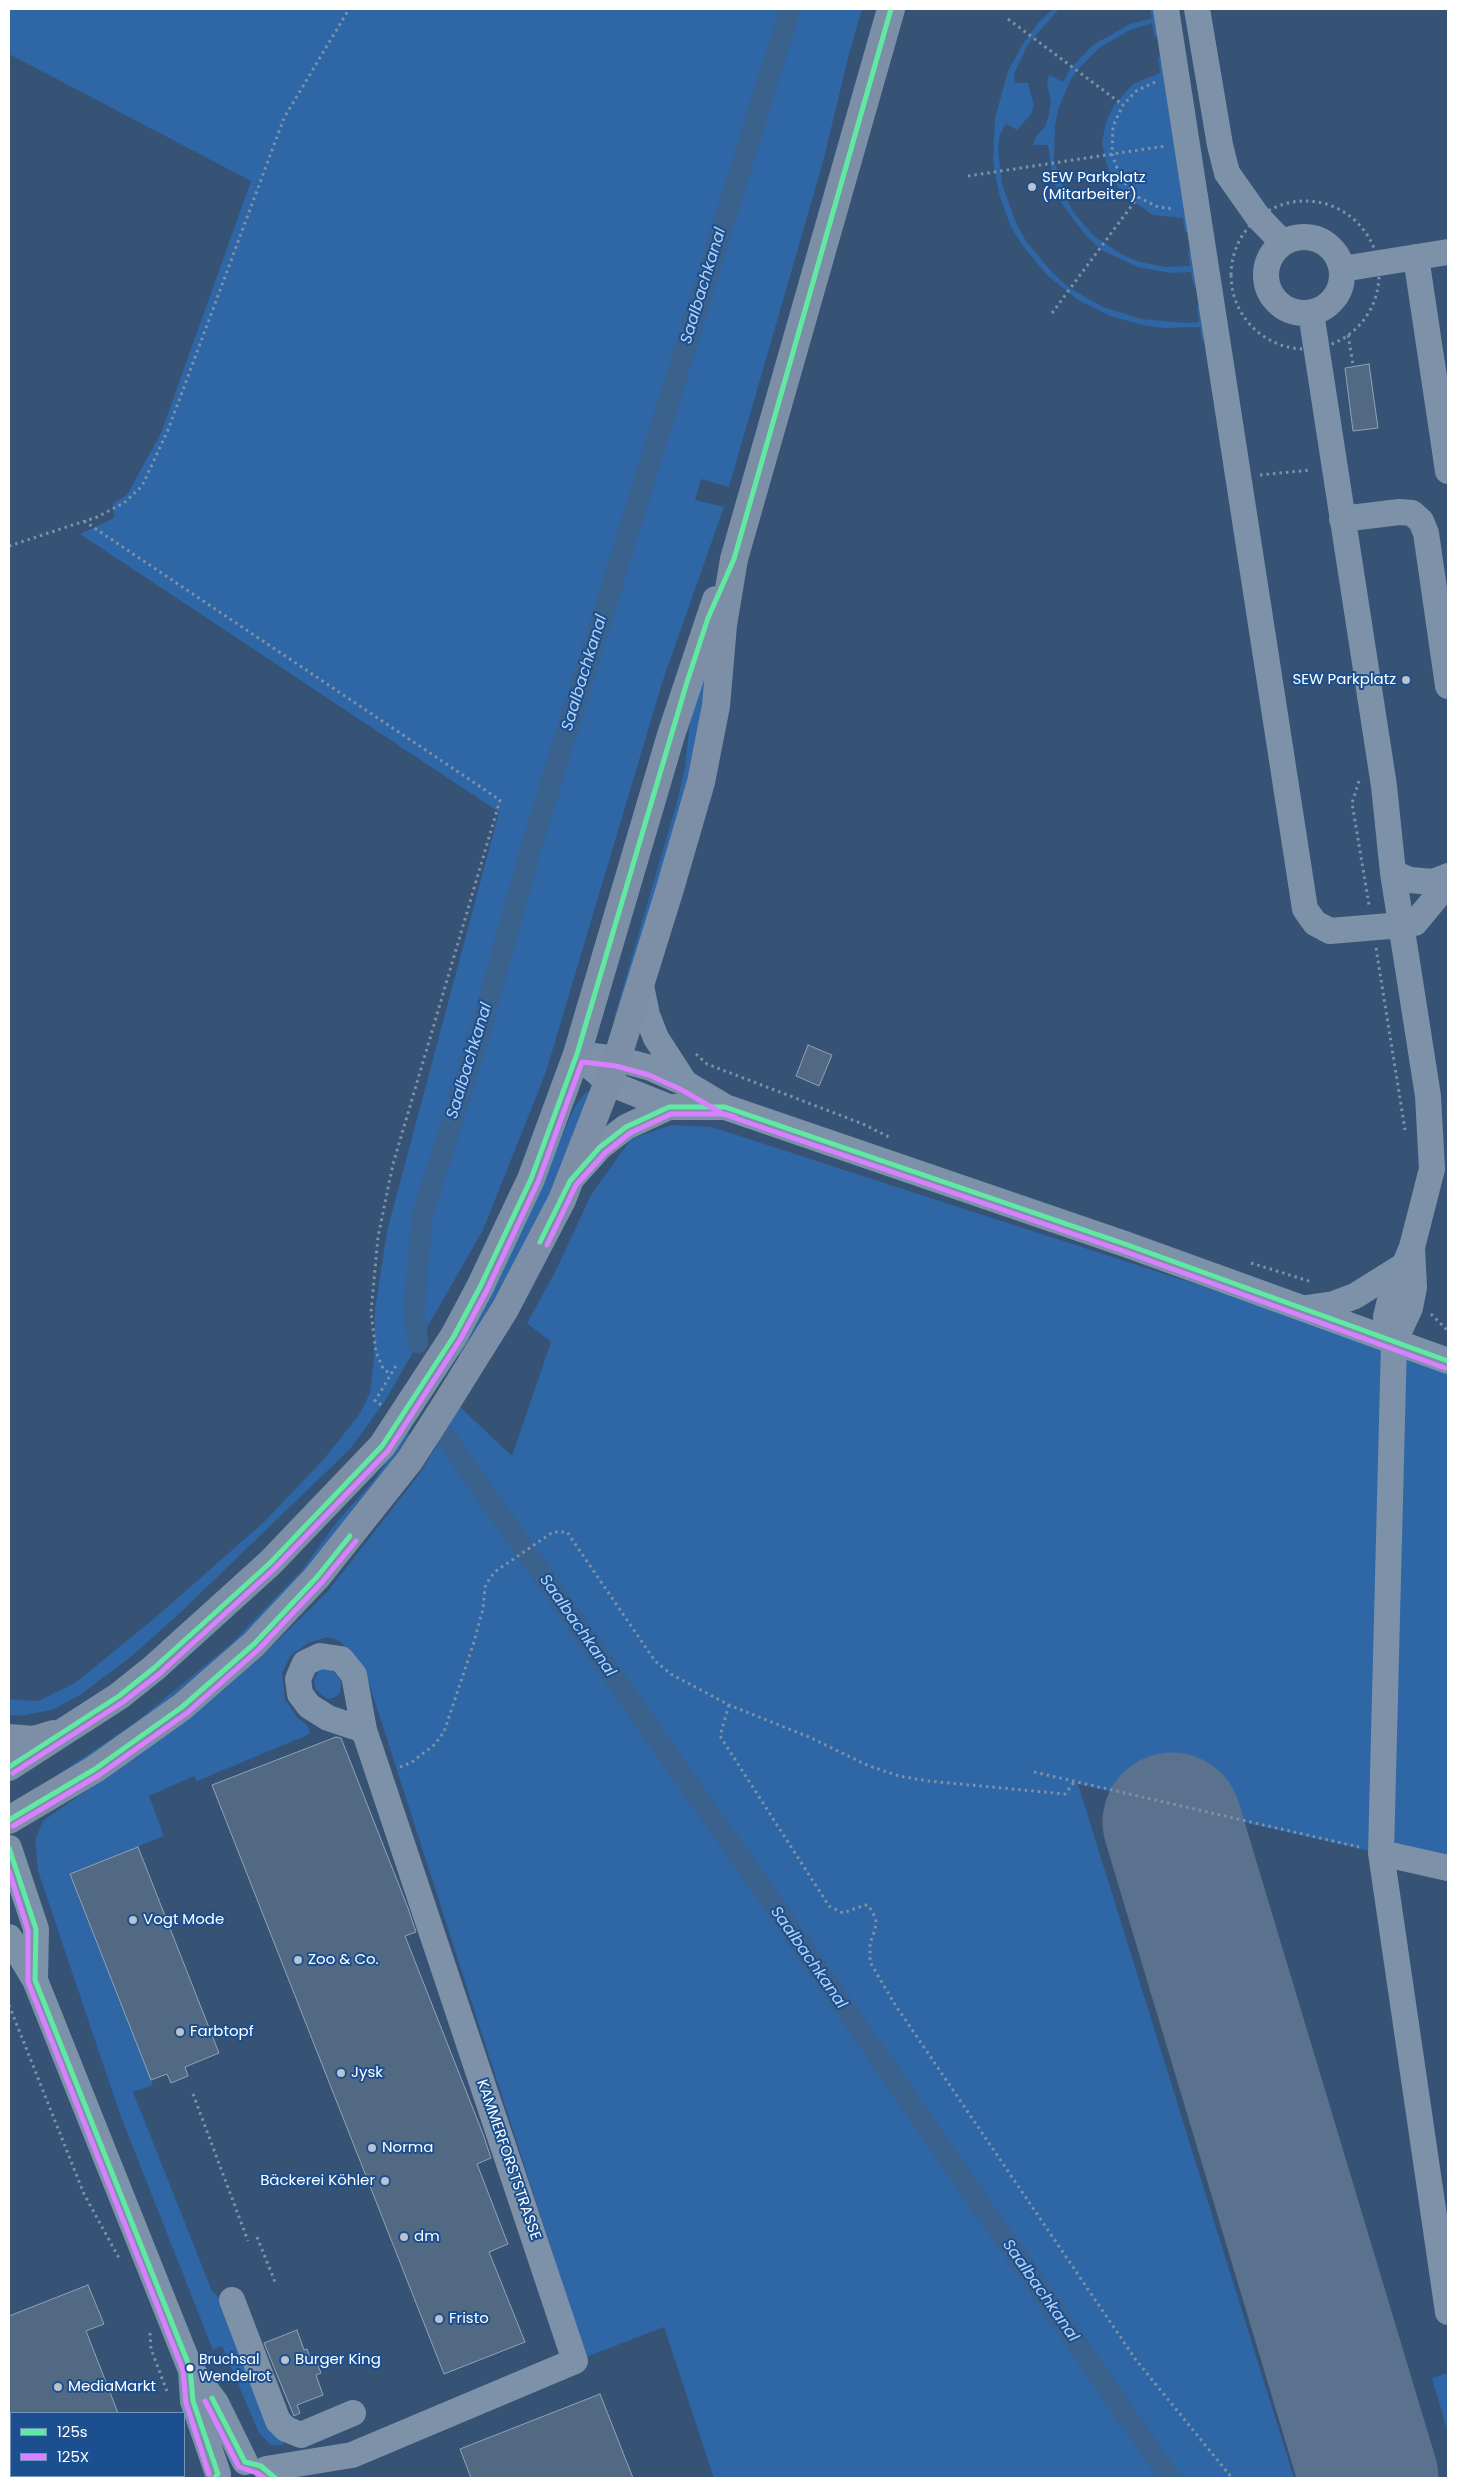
<!DOCTYPE html>
<meta charset="utf-8">
<style>
body{margin:0}
#map{position:relative;width:1457px;height:2487px;overflow:hidden;background:#365274;font-family:Poppins,sans-serif}
canvas{display:block}
.frame{position:absolute;inset:0;border:10px solid #fff;pointer-events:none}
.legend{position:absolute;left:10px;top:2412px;width:175px;height:65px;box-sizing:border-box;background:#1b4f8f;border:1px solid #7695bc;margin:0;padding:6px 9px;list-style:none;font-size:15px;color:#fff}
.legend li{display:flex;align-items:center;gap:10px;height:25px}
.legend b{width:25px;border:1px solid #7695bc}
</style>
<div id="map">
<canvas width="1457" height="2487"></canvas>
<div class="frame"></div>
<ul class="legend">
<li><b style="height:6px;background:#60e9a3"></b>125s</li>
<li><b style="height:6px;background:#d880ff"></b>125X</li>
</ul>
</div>
<script>
const context = document.querySelector('canvas').getContext('2d');
context.lineJoin = 'round';
function fill(path, color) { context.fillStyle = color; context.fill(path, 'evenodd'); }
const toPath = rows => new Path2D(rows.map(r => 'M' + r).join(''));
function trace(path, color, width, dash) { context.strokeStyle = color; context.lineWidth = width; context.lineCap = dash ? 'butt' : 'round'; context.setLineDash(dash || []); context.stroke(path); }
function drawText(font, color, halo, rows, align = 'center') {
  context.font = font + ' Poppins,sans-serif'; context.lineWidth = 4; context.setLineDash([]); context.textBaseline = 'middle'; context.strokeStyle = halo; context.fillStyle = color; for (const [text, x, y, turn = 0] of rows) {
    context.save(); context.translate(x, y); context.rotate((+turn || 0) * Math.PI / 180); context.textAlign = isNaN(turn) ? turn : align; if (halo) context.strokeText(text, 0, 0); context.fillText(text, 0, 0); context.restore();
  }
}
fill(toPath([
 [9,9,862,9,848,58,823,162,729,487,701,479,695,500,724,507,663,680,546,1072,483,1230,385,1401,351,1448,182,1611,132,1656,80,1695,52,1710,20,1716,9,1715,9,1699,38,1701,75,1683,156,1617,265,1521,323,1460,359,1415,370,1393,374,1359,375,1309,387,1231,499,812,80,534,114,518,113,503,127,495,161,433,251,181,9,54],
 [1053,9,1059,9,1028,44,1014,74,1015,83,1028,83,1034,106,1031,114,1017,130,1006,124,1000,134,998,149,1002,184,1016,223,1026,241,1051,271,1068,287,1103,307,1141,319,1186,323,1199,322,1197,306,1201,306,1204,341,1202,341,1200,327,1163,328,1143,325,1110,316,1078,300,1047,275,1023,246,1011,227,999,194,993,159,995,118,1008,71,1023,44,1038,23],
 [1150,9,1155,9,1157,37,1155,38,1152,23,1130,30,1099,48,1078,69,1070,81,1058,110,1055,126,1054,160,1065,195,1073,212,1094,236,1121,254,1137,261,1165,267,1190,266,1188,251,1192,251,1197,286,1194,287,1191,272,1171,273,1137,267,1102,250,1086,236,1062,204,1053,178,1048,145,1033,145,1035,138,1046,125,1049,113,1051,102,1047,84,1049,75,1063,82,1070,69,1093,45,1130,24,1152,18],
 [1158,57,1163,57,1188,231,1185,232,1183,218,1153,215,1124,195,1112,179,1106,163,1102,142,1106,122,1114,105,1133,84,1160,73],
 [712,652,698,742,618,1020,614,1018,677,802,685,767,691,713],
 [592,1089,558,1180,517,1258,461,1357,458,1355,501,1276,575,1106,586,1092],
 [672,1125,712,1127,1448,1366,1448,1869,1078,1784,1294,2478,714,2478,664,2327,586,2357,365,1671,340,1641,328,1637,308,1643,290,1656,282,1674,285,1699,296,1716,308,1726,310,1734,197,1781,194,1776,149,1796,164,1836,70,1874,153,2085,133,2092,212,2291,227,2305,284,2445,271,2445,259,2433,222,2346,213,2350,121,2117,38,1871,35,1840,43,1821,193,1715,265,1653,328,1591,420,1473,460,1407,512,1456,551,1342,527,1323,555,1272,591,1195,631,1139],
 [407,1432,410,1435,378,1480,295,1584,238,1640,148,1717,109,1746,23,1798,136,1722,232,1643,302,1570,336,1523,374,1480],
 [325,1668,333,1671,342,1682,339,1694,334,1698,327,1699,316,1690,314,1680,319,1671],
 [1448,2373,1448,2433,1432,2378]
]), '#2f66a5');
trace(toPath([
 [418,1343,414,1310,422,1217,481,1029,532,844,790,9],
 [447,1439,771,1901,1170,2478]
]), '#3b618d', 21);
trace(toPath([
 [1172,1822,1369,2478]
]), '#5a728e', 139);
const building = toPath([
 [1369,364,1378,428,1353,431,1345,368,1369,364],
 [808,1045,832,1055,819,1086,796,1076,808,1045],
 [336,1737,341,1738,408,1908,416,1932,405,1936,483,2134,491,2158,477,2164,508,2244,489,2252,525,2342,444,2374,212,1785,336,1737],
 [138,1847,219,2053,185,2067,188,2076,171,2083,167,2074,151,2080,70,1874,138,1847],
 [88,2285,104,2324,86,2331,118,2413,9,2413,9,2316,88,2285],
 [297,2330,304,2350,307,2349,310,2357,314,2355,321,2373,316,2375,323,2395,297,2405,300,2413,294,2416,264,2343,297,2330],
 [600,2394,633,2478,471,2478,460,2449,600,2394]
]);
fill(building, '#526984');
trace(building, '#92a2b6', 1);
trace(toPath([
 [1008,19,1123,105],
 [1155,82,1136,91,1123,105,1113,126,1112,154,1121,179,1138,197,1158,207,1174,209],
 [968,176,1165,146],
 '1231 275a74 74 0 1 1 148 0a74 74 0 1 1-148 0Z',
 [1052,313,1138,197],
 [1348,335,1353,365],
 [1260,475,1311,470],
 [84,521,500,800,393,1164,378,1237,371,1312,376,1352,383,1368,391,1375],
 [9,546,97,517,124,503,142,486,168,430,284,118,349,9],
 [1359,781,1352,803,1369,905],
 [1376,948,1405,1130],
 [696,1054,707,1064,863,1124,889,1137],
 [1251,1263,1312,1282],
 [1431,1314,1448,1331],
 [381,1405,375,1401,397,1364],
 [729,1705,720,1736,829,1906,843,1913,865,1905,869,1906,876,1919,875,1930,870,1943,870,1962,894,2003,1136,2360,1232,2478],
 [400,1767,412,1762,434,1745,444,1732,474,1642,483,1609,485,1587,490,1578,496,1571,553,1532,567,1532,655,1661,671,1674,729,1705,809,1737,869,1766,899,1776,928,1781,1065,1794,1075,1781],
 [1034,1772,1359,1847],
 [9,2005,84,2194,119,2258],
 [193,2094,248,2241],
 [257,2237,275,2282],
 [150,2333,151,2349,168,2394]
]), '#7d92a8', 3, [2.5, 4]);
trace(toPath([
 [1166,9,1305,909,1315,923,1330,931,1401,925,1415,923,1448,883],
 [1197,9,1220,145,1227,173,1258,217,1283,243],
 '1266 275a38 38 0 1 1 76 0a38 38 0 1 1-76 0Z',
 [1416,257,1448,471],
 [1342,269,1448,252],
 [1311,313,1384,786,1393,873,1428,1096,1432,1169,1412,1247,1390,1300,1386,1317,1388,1330,1394,1342],
 [1342,519,1399,512,1412,513,1421,521,1426,533,1448,686],
 [1393,873,1410,880,1433,882,1448,876],
 [641,986,647,1015,656,1038,685,1083],
 [577,1054,617,1059,651,1068,685,1083,725,1107,1125,1244,1448,1361],
 [592,1068,609,1083,669,1107,725,1107],
 [572,1178,600,1147,626,1127,669,1107],
 [1412,1247,1414,1287,1410,1308,1394,1342,1381,1853,1448,2312],
 [1306,1308,1334,1304,1355,1296,1403,1266],
 [9,1848,36,1929,35,1980],
 [1381,1853,1448,1868],
 [9,1937,35,1980,190,2368,216,2403,245,2462],
 [232,2300,278,2421,286,2429,301,2435,353,2413],
 [191,2369,193,2401,218,2474],
 [266,2469,352,2455,575,2361,364,1730,354,1675,341,1659,320,1656,305,1663,298,1679,300,1694,309,1706,328,1718,364,1730]
]), '#7d92a8', 26);
trace(toPath([
 [9,1738,34,1740,54,1734],
 [9,1767,119,1696,154,1668,270,1563,382,1446,454,1336,480,1287,531,1179,577,1054,671,735,716,600],
 [9,1820,95,1769,182,1707,254,1644,317,1577,410,1460,444,1407,505,1309,562,1200,617,1059,669,892,701,782,716,706,723,625,734,559,891,9]
]), '#7d8ea7', 28);
trace(toPath([
 [540,1242,570,1181,600,1147,626,1127,669,1107,725,1107,1125,1244,1448,1361],
 [9,1767,119,1696,154,1668,270,1563,382,1446,454,1336,480,1287,531,1179,577,1054,687,682,708,618,734,559,891,9],
 [9,1820,95,1769,182,1707,254,1644,317,1577,350,1536],
 [9,1848,36,1929,35,1980,190,2368,193,2401,218,2474,215,2478],
 [212,2398,245,2462,261,2466,275,2478]
]), '#60e9a3', 5);
trace(toPath([
 [547,1245,576,1185,605,1153,630,1133,671,1114,724,1114,735,1117],
 [13,1773,123,1702,159,1674,275,1568,388,1451,460,1340,487,1290,538,1182,582,1062,616,1066,649,1075,682,1090,723,1114,1123,1251,1445,1368],
 [13,1826,99,1775,187,1713,259,1649,322,1582,356,1541],
 [9,1871,28,1930,28,1982,183,2370,186,2403,209,2474],
 [205,2401,239,2467,257,2473,264,2478]
]), '#d880ff', 5);
for (const [x, y, r, color] of [
 [1032,187,5,"#b9c2ce"],
 [1406,680,5,"#b9c2ce"],
 [133,1920,5,"#b9c2ce"],
 [298,1960,5,"#b9c2ce"],
 [180,2032,5,"#b9c2ce"],
 [341,2073,5,"#b9c2ce"],
 [372,2148,5,"#b9c2ce"],
 [385,2181,5,"#b9c2ce"],
 [404,2237,5,"#b9c2ce"],
 [439,2319,5,"#b9c2ce"],
 [285,2360,5,"#b9c2ce"],
 [190,2368,4.5,"#fff"],
 [58,2387,5,"#b9c2ce"]
]) { const dot = new Path2D(); dot.arc(x, y, r, 0, 2 * Math.PI); context.fillStyle = color; context.fill(dot); trace(dot, '#1b4f8f', 2); }
drawText('14px', '#fff', '#1b4f8f', [
 ["Bruchsal",199,2360],
 ["Wendelrot",199,2377]
], 'left');
drawText('15px', '#fff', '#1b4f8f', [
 ["SEW Parkplatz",1042,178],
 ["(Mitarbeiter)",1042,195],
 ["SEW Parkplatz",1396,680,"right"],
 ["Vogt Mode",143,1920],
 ["Zoo & Co.",308,1960],
 ["Farbtopf",190,2032],
 ["Jysk",351,2073],
 ["Norma",382,2148],
 ["Bäckerei Köhler",375,2181,"right"],
 ["dm",414,2237],
 ["Fristo",449,2319],
 ["Burger King",295,2360],
 ["MediaMarkt",68,2387]
], 'left');
drawText('15px', '#fff', '#1b4f8f', [
 ["KAMMERFORSTSTRASSE",508,2160,71]
]);
drawText('italic 16px', '#b5d3f5', '#1b4f8f', [
 ["Saalbachkanal",704,286,-73],
 ["Saalbachkanal",585,673,-73],
 ["Saalbachkanal",470,1061,-73],
 ["Saalbachkanal",577,1626,55],
 ["Saalbachkanal",808,1958,55],
 ["Saalbachkanal",1040,2291,55]
]);
</script>
